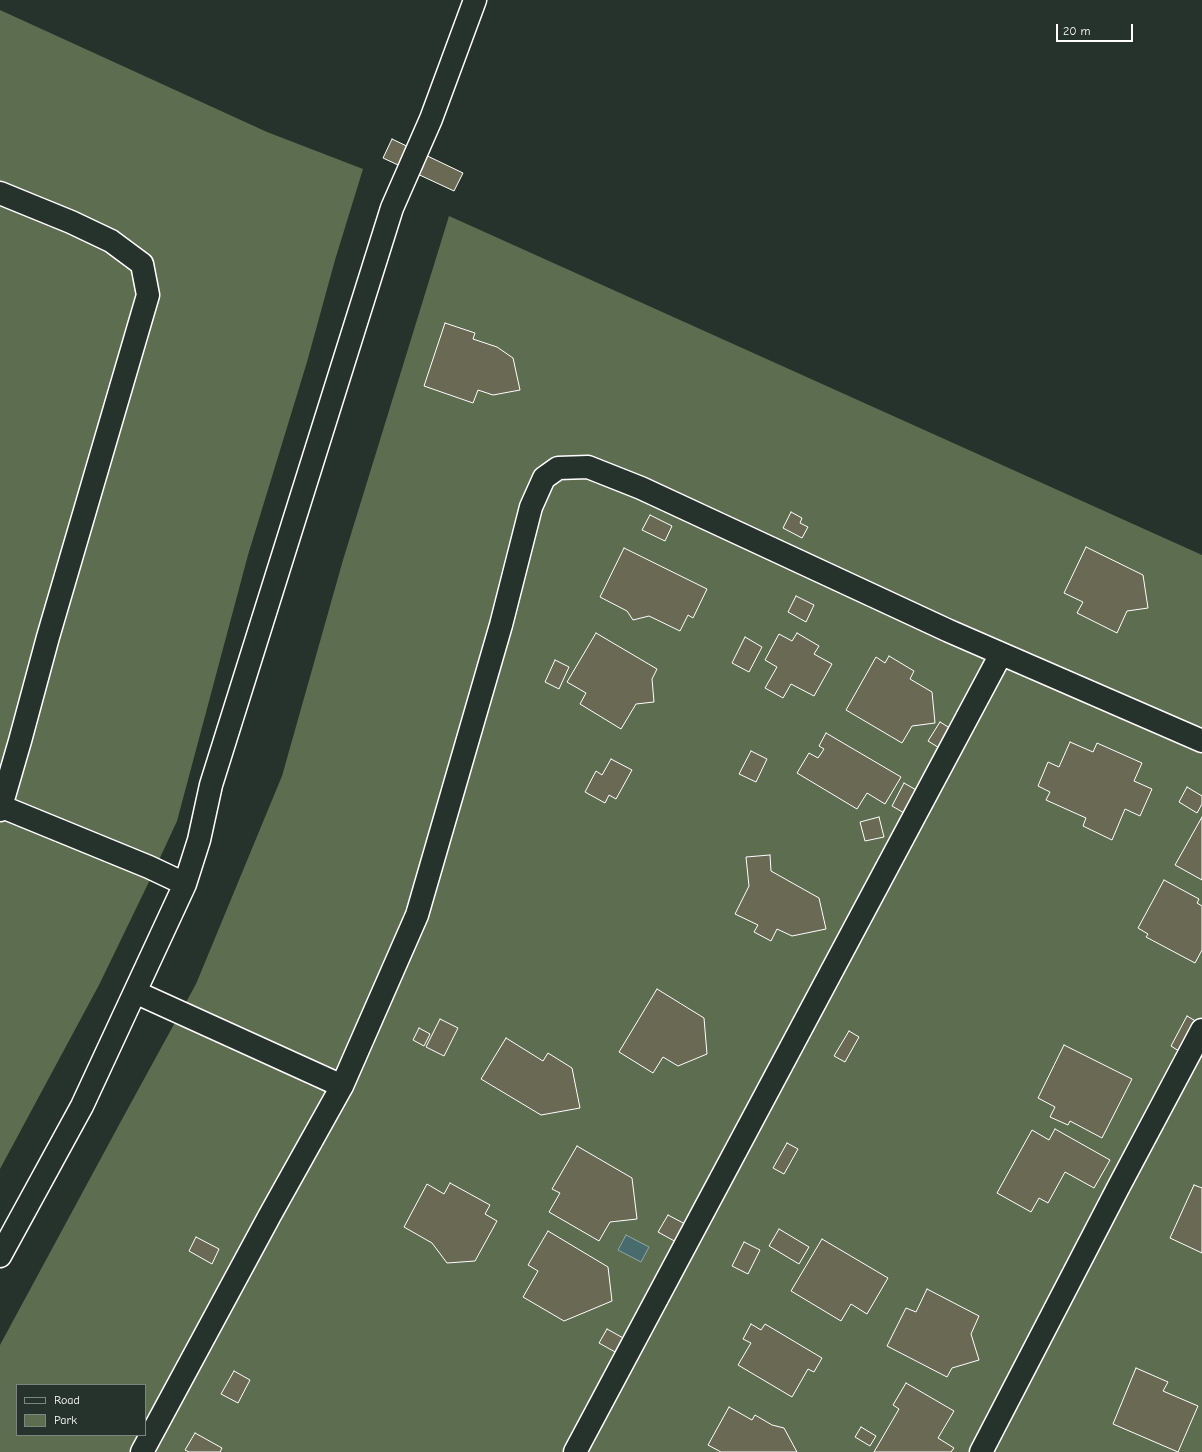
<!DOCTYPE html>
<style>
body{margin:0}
#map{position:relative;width:1202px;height:1452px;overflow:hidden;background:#26332d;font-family:"Comic Neue",sans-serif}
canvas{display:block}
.legend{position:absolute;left:16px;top:1384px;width:130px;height:52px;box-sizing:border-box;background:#26332d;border:1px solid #7d8581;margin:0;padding:5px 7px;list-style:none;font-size:12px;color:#fff}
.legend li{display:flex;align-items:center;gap:8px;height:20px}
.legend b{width:20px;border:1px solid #7d8581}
.scale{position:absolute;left:1056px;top:24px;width:77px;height:18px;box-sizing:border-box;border:2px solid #fff;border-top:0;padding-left:5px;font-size:12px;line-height:14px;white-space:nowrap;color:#fff;-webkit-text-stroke:3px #26332d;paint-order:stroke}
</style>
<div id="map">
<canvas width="1202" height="1452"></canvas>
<ul class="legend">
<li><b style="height:5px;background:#26332d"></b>Road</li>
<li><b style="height:11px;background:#5d6d4f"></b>Park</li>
</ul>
<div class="scale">20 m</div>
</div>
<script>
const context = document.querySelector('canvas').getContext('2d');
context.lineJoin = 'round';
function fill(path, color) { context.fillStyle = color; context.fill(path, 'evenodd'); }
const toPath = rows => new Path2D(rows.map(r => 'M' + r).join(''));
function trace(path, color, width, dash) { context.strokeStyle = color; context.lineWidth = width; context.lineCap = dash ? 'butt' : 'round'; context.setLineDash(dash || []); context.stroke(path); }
fill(toPath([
 [0,10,267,132,363,169,335,260,307,362,248,555,177,821,146,888,99,985,0,1169],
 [449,216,1202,555,1202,1452,0,1452,0,1345,120,1123,196,984,282,776,343,560],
 [17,1385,145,1385,145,1435,17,1435]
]), '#5d6d4f');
const water = toPath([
 [626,1235,649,1247,641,1262,618,1250,626,1235]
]);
fill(water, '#486b6e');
trace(water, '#91a6a8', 1);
const building = toPath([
 [392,139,463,173,454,191,383,158,392,139],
 [445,323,475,333,473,339,497,347,513,358,520,390,493,395,478,390,473,403,424,386,445,323],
 [791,512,802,518,800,523,808,527,802,538,783,528,791,512],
 [650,515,672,526,665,541,642,530,650,515],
 [1086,547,1143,575,1148,608,1127,611,1117,633,1077,613,1083,602,1064,593,1086,547],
 [624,548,707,589,693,618,688,615,680,631,649,616,633,620,627,611,600,597,624,548],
 [796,596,814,605,806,622,788,612,796,596],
 [596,633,657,669,652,679,654,702,636,704,621,729,580,704,586,693,567,682,596,633],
 [797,633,819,646,814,654,832,664,814,696,791,684,783,698,765,688,777,667,765,660,779,634,792,641,797,633],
 [745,637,762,647,749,672,732,663,745,637],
 [889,656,914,671,910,679,932,692,935,723,912,726,902,743,846,710,876,657,885,663,889,656],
 [555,660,569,667,559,689,545,682,555,660],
 [940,722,953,730,941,749,928,741,940,722],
 [826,733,901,777,885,804,867,793,857,809,797,773,809,753,818,758,824,749,819,746,826,733],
 [1070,742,1093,752,1097,743,1142,763,1134,781,1152,789,1140,816,1125,809,1112,840,1083,826,1086,818,1046,800,1050,792,1038,786,1048,762,1059,767,1070,742],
 [751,751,767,759,756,782,739,774,751,751],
 [611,759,632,770,616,799,609,795,605,803,585,792,596,771,602,775,611,759],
 [904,783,918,791,906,814,892,806,904,783],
 [1187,787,1202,796,1202,804,1197,813,1179,802,1187,787],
 [879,817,884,837,865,841,860,822,879,817],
 [1202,817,1202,880,1175,865,1202,817],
 [770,855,771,871,819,898,826,929,792,936,777,929,771,941,754,932,758,925,735,914,749,886,746,857,770,855],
 [1164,880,1199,899,1197,903,1202,906,1202,950,1195,963,1146,937,1148,934,1138,928,1164,880],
 [657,989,704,1018,707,1054,678,1066,663,1057,653,1073,619,1052,657,989],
 [1187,1016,1199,1023,1182,1053,1171,1046,1187,1016],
 [440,1019,458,1028,444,1056,426,1047,440,1019],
 [419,1028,430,1034,424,1046,413,1040,419,1028],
 [849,1031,859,1037,845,1062,834,1056,849,1031],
 [506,1038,543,1061,548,1053,572,1068,580,1108,541,1115,481,1079,506,1038],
 [1064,1045,1132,1079,1102,1138,1070,1121,1068,1125,1050,1117,1055,1107,1038,1098,1064,1045],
 [1055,1129,1110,1160,1094,1188,1065,1172,1048,1203,1039,1198,1031,1212,997,1193,1032,1130,1049,1140,1055,1129],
 [787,1143,798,1149,784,1174,773,1168,787,1143],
 [577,1146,632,1178,637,1219,610,1222,599,1241,549,1212,560,1193,552,1189,577,1146],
 [450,1183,490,1205,485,1214,497,1221,475,1261,447,1263,432,1243,404,1227,427,1184,444,1194,450,1183],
 [1194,1185,1202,1188,1202,1253,1170,1238,1194,1185],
 [668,1215,687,1225,678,1243,658,1232,668,1215],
 [779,1229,809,1247,799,1264,769,1246,779,1229],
 [548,1231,608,1267,612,1301,564,1321,523,1297,538,1271,528,1265,548,1231],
 [196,1237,219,1249,212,1264,189,1251,196,1237],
 [822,1239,888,1278,867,1314,851,1304,841,1321,791,1291,822,1239],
 [744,1242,760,1250,748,1274,732,1266,744,1242],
 [927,1289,979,1316,971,1334,979,1360,952,1368,947,1377,887,1346,906,1308,916,1312,927,1289],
 [751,1324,761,1330,765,1324,822,1358,814,1372,808,1369,792,1397,738,1365,751,1343,743,1339,751,1324],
 [607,1329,625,1339,617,1353,599,1343,607,1329],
 [1136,1368,1168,1382,1163,1391,1198,1406,1178,1452,1113,1424,1136,1368],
 [234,1371,250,1380,238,1403,221,1394,234,1371],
 [906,1383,954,1411,938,1438,954,1448,951,1452,874,1452,899,1409,893,1405,906,1383],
 [729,1407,752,1420,755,1415,772,1425,784,1428,797,1452,721,1452,708,1445,729,1407],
 [861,1427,876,1436,870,1446,855,1437,861,1427],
 [195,1433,222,1448,220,1452,189,1452,185,1450,195,1433]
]);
fill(building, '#696954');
trace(building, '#fff', 1);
const minor = toPath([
 [0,193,71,222,111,241,142,264,148,295,48,637,20,741,0,810],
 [0,806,149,867,185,884],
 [135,992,342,1086],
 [0,1256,82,1106,185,884,199,840,211,785,392,208,431,119,475,0],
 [142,1452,270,1215,342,1086,417,915,501,625,531,507,544,478,558,468,588,467,641,488,949,631,1202,741],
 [575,1452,1001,654],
 [981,1452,1118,1188,1202,1030]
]);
trace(minor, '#fff', 25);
trace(minor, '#26332d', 22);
</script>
